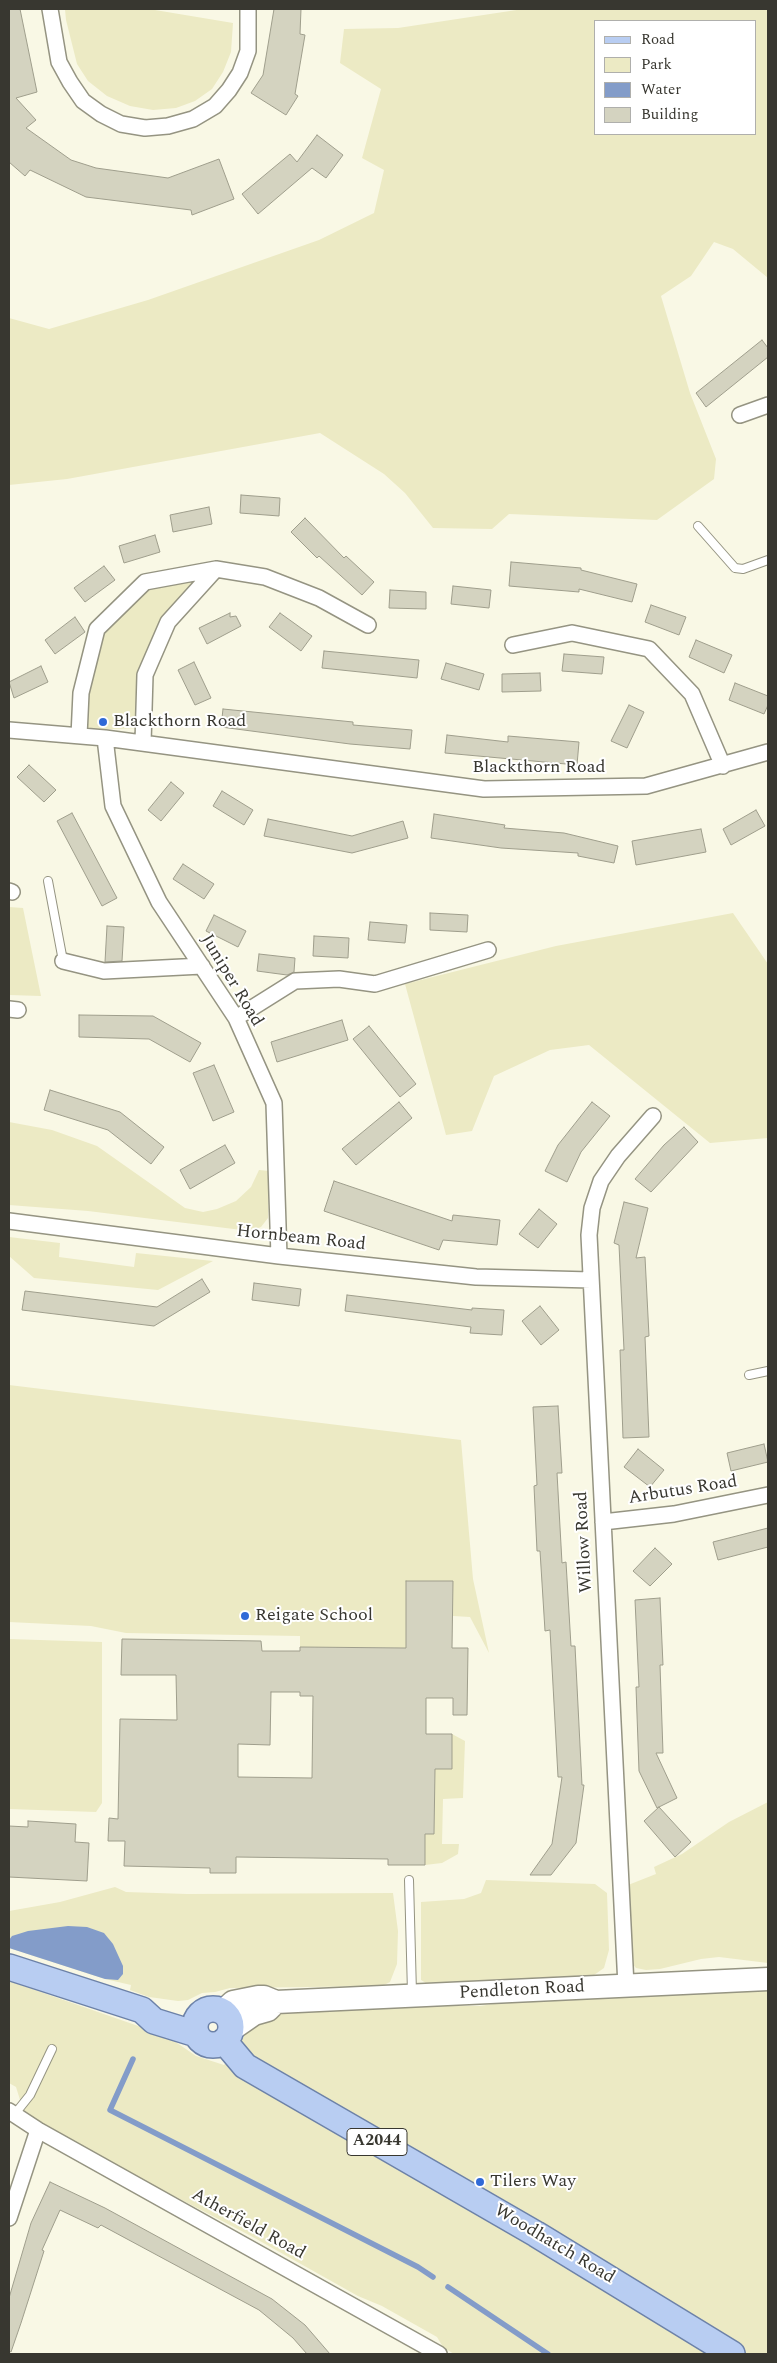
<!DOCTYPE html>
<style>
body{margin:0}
#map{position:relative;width:777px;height:2363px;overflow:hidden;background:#f9f8e5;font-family:Spectral,serif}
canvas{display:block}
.frame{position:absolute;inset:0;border:10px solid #383730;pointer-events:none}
.legend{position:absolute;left:594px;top:20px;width:162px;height:115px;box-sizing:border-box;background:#fff;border:1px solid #afafac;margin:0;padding:6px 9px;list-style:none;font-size:15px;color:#383730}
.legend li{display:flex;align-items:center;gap:10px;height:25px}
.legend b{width:25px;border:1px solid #afafac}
</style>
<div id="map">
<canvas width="777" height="2363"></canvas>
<div class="frame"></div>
<ul class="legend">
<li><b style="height:6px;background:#b8cdf2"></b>Road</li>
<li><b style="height:14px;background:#eceac4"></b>Park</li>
<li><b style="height:14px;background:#839cc9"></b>Water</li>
<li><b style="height:14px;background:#d4d3c0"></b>Building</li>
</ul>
</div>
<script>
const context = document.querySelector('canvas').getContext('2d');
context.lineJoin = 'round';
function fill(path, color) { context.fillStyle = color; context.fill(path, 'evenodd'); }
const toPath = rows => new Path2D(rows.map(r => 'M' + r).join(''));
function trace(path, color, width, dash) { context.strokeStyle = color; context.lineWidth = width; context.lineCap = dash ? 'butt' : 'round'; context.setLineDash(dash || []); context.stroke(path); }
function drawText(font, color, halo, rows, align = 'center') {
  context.font = font + ' Spectral,serif'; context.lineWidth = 4; context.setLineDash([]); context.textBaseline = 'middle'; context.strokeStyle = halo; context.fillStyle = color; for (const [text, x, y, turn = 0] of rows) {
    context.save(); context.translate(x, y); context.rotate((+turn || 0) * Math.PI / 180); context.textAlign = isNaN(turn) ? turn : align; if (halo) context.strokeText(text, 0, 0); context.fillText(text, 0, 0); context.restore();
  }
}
fill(toPath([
 [65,9,149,9,233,23,231,52,223,72,212,89,195,101,176,108,153,110,130,106,107,96,88,81,77,64,66,20],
 [523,9,768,9,768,278,733,249,714,242,691,276,661,296,690,393,716,459,714,479,657,520,509,514,492,529,433,528,405,493,384,474,320,433,67,479,9,485,9,318,49,329,148,300,319,240,374,213,384,170,362,158,381,89,340,63,344,29,398,28],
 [596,21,756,21,756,134,596,134],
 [207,575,152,646,141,728,85,730,84,695,101,633,147,588],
 [9,907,23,908,41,996,9,995],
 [733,913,768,964,768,1138,710,1143,589,1045,550,1050,494,1076,472,1131,446,1135,405,984,556,946],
 [9,1122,52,1130,97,1146,185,1208,203,1212,217,1209,236,1201,251,1187,259,1170,269,1171,268,1218,261,1227,250,1231,88,1211,9,1205],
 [9,1237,60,1243,59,1257,134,1267,136,1253,213,1261,158,1290,34,1278,9,1256],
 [9,1385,461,1440,473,1579,489,1653,470,1617,453,1616,452,1581,406,1581,406,1628,423,1648,300,1647,300,1636,126,1633,91,1626,9,1622],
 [9,1639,102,1642,102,1803,96,1812,9,1809],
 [452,1734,465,1741,463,1798,443,1799,442,1844,459,1844,458,1854,442,1863,425,1865,425,1834,434,1833,435,1769,452,1769],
 [768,1802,768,1963,719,1957,701,1959,660,1969,646,1970,636,1968,629,1960,623,1887,656,1874,654,1867,682,1854,729,1822],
 [486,1880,595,1884,607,1893,609,1950,604,1968,594,1975,426,1983,421,1980,421,1902,464,1899,481,1893],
 [115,1887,126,1892,187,1894,393,1893,398,1931,397,1964,390,1982,382,1986,230,1988,215,1992,202,1993,188,2000,178,2001,149,1997,130,1990,131,1985,105,1979,9,1948,9,1911,60,1902],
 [9,1981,167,2036,196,2056,224,2065,251,2026,280,2013,411,2003,435,2006,480,2006,527,1999,768,1987,768,2354,454,2354,443,2347,437,2337,382,2306,358,2296,251,2236,26,2119,16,2087,9,2083]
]), '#eceac4');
fill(toPath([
 [68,1926,87,1927,104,1933,113,1944,123,1966,123,1974,118,1980,105,1979,9,1948,9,1940,12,1936,28,1931]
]), '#839cc9');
trace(toPath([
 [133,2059,110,2110,418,2267,433,2277],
 [448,2287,548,2354]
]), '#839cc9', 5.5);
const building = toPath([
 [9,9,20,9,37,92,16,98,36,120,26,128,71,160,96,168,168,178,219,159,234,199,192,215,191,210,86,197,30,170,25,176,9,162,9,9],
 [274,9,301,9,300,34,305,35,295,94,298,96,286,115,251,93,263,75,274,9],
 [317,135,343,155,326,178,312,168,258,214,242,194,290,154,297,162,317,135],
 [762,340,768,348,768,357,706,407,696,393,762,340],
 [241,495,280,498,279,516,240,513,241,495],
 [209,507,212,524,173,532,170,515,209,507],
 [305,518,344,558,346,556,374,582,362,595,319,556,317,558,291,532,305,518],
 [155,535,160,552,124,563,119,546,155,535],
 [511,562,581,568,581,570,637,584,632,602,579,589,579,592,509,586,511,562],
 [104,566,115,580,85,602,74,588,104,566],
 [453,586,491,590,489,608,451,604,453,586],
 [390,590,426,592,426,609,389,608,390,590],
 [651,605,686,617,679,635,645,622,651,605],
 [230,613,230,617,236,616,241,626,207,644,199,628,230,613],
 [280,613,312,636,301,651,269,627,280,613],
 [75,617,85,632,55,654,45,640,75,617],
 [696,640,732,655,724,673,689,657,696,640],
 [324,651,419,660,417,678,322,668,324,651],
 [564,654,604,657,602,674,562,671,564,654],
 [194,662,211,698,195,705,178,670,194,662],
 [446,663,484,674,479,690,441,679,446,663],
 [41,666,48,682,14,698,9,682,41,666],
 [540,673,541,691,502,692,502,674,540,673],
 [735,683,768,696,768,705,764,714,729,700,735,683],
 [629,705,644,712,627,748,611,741,629,705],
 [223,709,353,722,353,725,412,730,410,749,350,744,221,727,223,709],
 [447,735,508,742,508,736,579,742,577,765,445,753,447,735],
 [29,765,56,790,44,802,17,777,29,765],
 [171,782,184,793,161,821,148,810,171,782],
 [222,791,253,810,244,825,213,806,222,791],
 [756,810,765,826,731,845,723,829,756,810],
 [72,813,117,898,102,906,57,821,72,813],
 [434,814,505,825,504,828,564,833,618,846,614,863,578,856,578,853,501,848,431,838,434,814],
 [268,819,352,836,403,821,408,838,352,853,264,836,268,819],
 [701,829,706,852,636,865,632,841,701,829],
 [183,864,214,884,204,899,173,879,183,864],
 [430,913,468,915,467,932,430,930,430,913],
 [214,915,246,931,238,947,206,931,214,915],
 [370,922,407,925,405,943,368,940,370,922],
 [107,926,124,927,122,961,105,962,107,926],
 [314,936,349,938,348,958,313,956,314,936],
 [259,954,295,958,294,972,287,975,257,971,259,954],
 [79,1015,153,1016,201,1043,190,1062,149,1039,79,1037,79,1015],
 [342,1020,348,1040,277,1062,271,1042,342,1020],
 [369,1026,416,1084,400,1097,353,1039,369,1026],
 [214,1065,234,1112,213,1121,193,1073,214,1065],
 [50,1090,120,1112,164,1147,151,1164,108,1130,44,1110,50,1090],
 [399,1102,412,1118,356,1165,342,1149,399,1102],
 [592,1102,610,1116,581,1152,567,1182,545,1171,558,1145,592,1102],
 [684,1127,698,1142,651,1192,635,1179,664,1145,684,1127],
 [225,1145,235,1163,190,1189,180,1170,225,1145],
 [334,1181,452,1221,453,1215,500,1220,497,1245,443,1240,439,1250,324,1211,334,1181],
 [624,1202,648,1208,636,1258,645,1257,649,1336,645,1337,649,1437,623,1438,620,1350,624,1350,619,1245,614,1243,624,1202],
 [539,1209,557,1224,538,1248,519,1234,539,1209],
 [202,1279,210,1292,154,1326,22,1310,25,1291,157,1307,202,1279],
 [254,1283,301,1289,299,1306,252,1300,254,1283],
 [347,1295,472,1310,472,1308,504,1310,502,1335,470,1333,471,1327,345,1311,347,1295],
 [540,1306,559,1330,541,1345,522,1321,540,1306],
 [558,1406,562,1473,557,1473,562,1563,566,1562,571,1646,575,1646,582,1785,584,1785,576,1843,551,1875,530,1875,552,1844,562,1777,558,1777,550,1630,545,1631,540,1551,537,1551,534,1486,537,1485,533,1407,558,1406],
 [764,1444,768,1462,731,1471,727,1453,764,1444],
 [638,1449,664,1470,650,1487,624,1467,638,1449],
 [768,1528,768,1547,718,1560,713,1542,768,1528],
 [655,1548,672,1564,650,1586,633,1571,655,1548],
 [406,1581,453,1581,452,1648,468,1648,467,1715,453,1715,453,1698,426,1698,426,1734,452,1734,452,1769,435,1769,434,1834,425,1834,425,1865,388,1865,388,1859,236,1857,236,1873,210,1873,210,1868,124,1866,125,1841,108,1841,109,1818,118,1819,120,1719,177,1720,176,1675,121,1675,122,1639,261,1641,262,1651,300,1651,300,1647,406,1648,406,1581],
 [271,1692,300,1692,300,1696,313,1696,312,1778,238,1777,238,1744,270,1745,271,1692],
 [660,1598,663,1665,660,1665,663,1753,656,1753,677,1798,657,1808,639,1771,636,1687,639,1687,635,1600,660,1598],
 [659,1807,691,1842,675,1857,644,1821,659,1807],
 [28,1821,76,1824,75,1842,89,1843,87,1881,9,1877,9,1826,28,1827,28,1821],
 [50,2182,105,2208,272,2299,305,2325,330,2354,307,2354,293,2338,259,2310,101,2225,98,2228,60,2210,42,2250,44,2251,21,2323,11,2352,9,2351,9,2298,31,2223,50,2182]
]);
fill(building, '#d4d3c0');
trace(building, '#9f9e8c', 1);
const lane = toPath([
 [698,526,735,568,743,569,768,560],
 [48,881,63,961],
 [749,1375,768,1371],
 [409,1880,412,1993],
 [14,2115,30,2095,52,2049]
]);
const street = toPath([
 [50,9,59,62,70,82,83,101,101,114,121,124,145,128,168,126,193,119,215,106,229,90,240,73,248,51,248,9],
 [740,415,768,405],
 [513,645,572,633,649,649,692,694,723,766],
 [9,730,105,738,484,789,646,786,768,752],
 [79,736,81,693,97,629,145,582,216,569,265,577,319,598,368,625],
 [105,738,113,806,159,902,236,1018,274,1103,279,1256],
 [143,743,145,675,168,622,216,569],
 [9,891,12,892],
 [63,961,104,971,202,966],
 [9,1009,18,1010],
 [236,1018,295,981,339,979,375,984,488,950],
 [9,1221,279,1256,476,1277,591,1280],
 [603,1522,674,1514,768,1495],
 [626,1986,589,1235,592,1208,601,1181,618,1156,653,1116],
 [9,2111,38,2130,439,2354],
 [9,2218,38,2130]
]);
const secondary = toPath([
 [222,2012,233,2002,258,1997,264,1997,276,2002,768,1979],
 [231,2030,254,2014,268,2010,276,2002]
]);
const primary = toPath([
 [9,1967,142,2010,154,2021,196,2034],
 '195 2027a18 18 0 1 1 36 0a18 18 0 1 1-36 0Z',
 [224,2041,245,2066,536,2234,732,2354]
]);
trace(lane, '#959482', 10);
trace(street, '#959482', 18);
trace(secondary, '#959482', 25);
trace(primary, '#6d82a8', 28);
trace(lane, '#fff', 8);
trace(street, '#fff', 15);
trace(secondary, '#fff', 22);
trace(primary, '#b8cdf2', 25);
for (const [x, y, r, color] of [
 [103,722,5,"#2f69d7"],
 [245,1616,5,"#2f69d7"],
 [480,2182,5,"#2f69d7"]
]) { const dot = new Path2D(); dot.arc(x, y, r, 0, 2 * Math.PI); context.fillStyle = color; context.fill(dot); trace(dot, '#fff', 2); }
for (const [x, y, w] of [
 [377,2142,60]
]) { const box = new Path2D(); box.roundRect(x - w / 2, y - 13.5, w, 27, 4); context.fillStyle = '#fff'; context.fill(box); trace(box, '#383730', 1); }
drawText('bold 16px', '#383730', null, [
 ["A2044",377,2142]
]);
drawText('18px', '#383730', '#fff', [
 ["Blackthorn Road",113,722],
 ["Reigate School",255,1616],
 ["Tilers Way",490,2182]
], 'left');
drawText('18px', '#383730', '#fff', [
 ["Blackthorn Road",539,768],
 ["Juniper Road",231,981,59],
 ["Hornbeam Road",301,1239,6],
 ["Arbutus Road",683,1491,-9],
 ["Willow Road",585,1542,-93],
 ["Pendleton Road",522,1991,-3],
 ["Atherfield Road",248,2225,29],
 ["Woodhatch Road",554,2245,31]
]);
</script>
